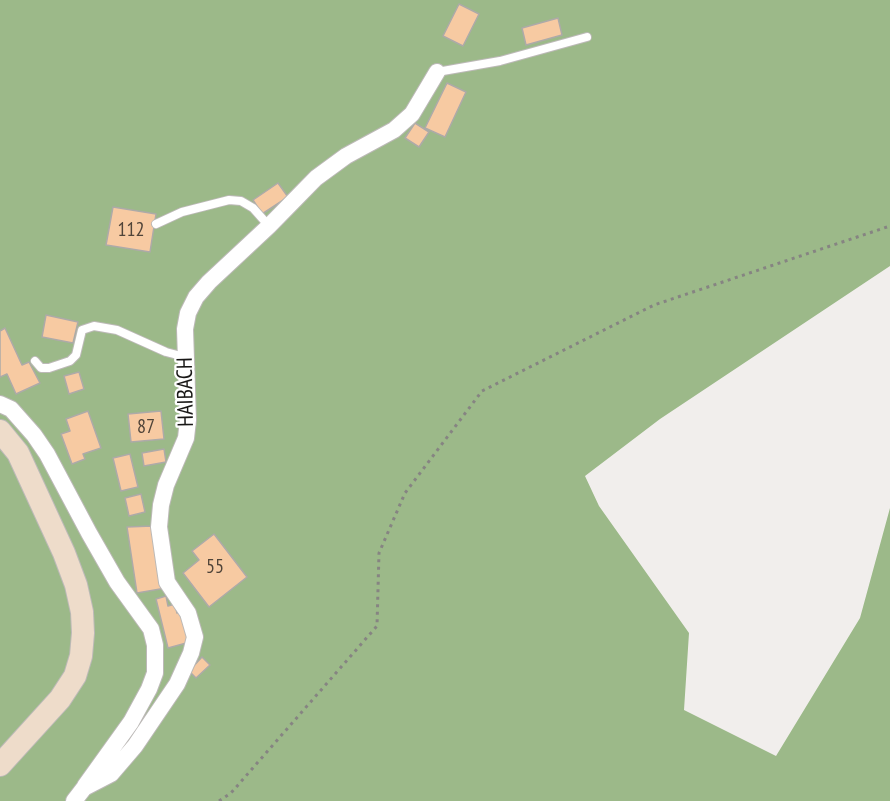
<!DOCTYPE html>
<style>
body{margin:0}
canvas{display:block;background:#f1eeec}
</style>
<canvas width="890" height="801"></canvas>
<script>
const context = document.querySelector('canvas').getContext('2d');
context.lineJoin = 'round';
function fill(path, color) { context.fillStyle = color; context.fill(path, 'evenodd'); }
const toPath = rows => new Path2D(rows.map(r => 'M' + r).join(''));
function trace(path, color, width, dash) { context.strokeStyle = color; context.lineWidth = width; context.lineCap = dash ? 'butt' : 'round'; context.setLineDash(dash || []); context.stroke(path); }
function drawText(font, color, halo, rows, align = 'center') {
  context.font = font + ' "PT Sans Narrow",sans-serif'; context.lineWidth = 4.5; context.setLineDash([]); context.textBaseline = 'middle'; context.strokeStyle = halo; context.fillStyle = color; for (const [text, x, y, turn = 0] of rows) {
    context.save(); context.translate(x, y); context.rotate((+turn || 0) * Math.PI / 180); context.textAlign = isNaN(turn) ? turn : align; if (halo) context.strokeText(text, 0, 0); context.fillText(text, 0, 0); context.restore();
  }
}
fill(toPath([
 [0,0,890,0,890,266,660,419,585,476,599,506,689,633,684,710,776,756,860,618,890,508,890,801,0,801]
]), '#9cb989');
const building = toPath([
 [459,4,479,14,463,46,443,36,459,4],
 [558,18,562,35,526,45,522,28,558,18],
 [447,83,466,92,445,137,425,128,447,83],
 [415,123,429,132,419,147,405,138,415,123],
 [278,183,288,197,262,214,253,200,278,183],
 [113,207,156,214,150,252,106,245,113,207],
 [46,315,78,322,73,343,42,337,46,315],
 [5,328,22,365,29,362,40,383,16,394,7,374,0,377,0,331,5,328],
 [79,372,84,389,69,394,64,376,79,372],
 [88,411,101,448,83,454,85,459,72,464,61,434,70,431,66,419,88,411],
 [161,411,164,439,131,442,128,414,161,411],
 [164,449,166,462,144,466,142,453,164,449],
 [130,454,138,487,121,491,113,458,130,454],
 [141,494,145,512,129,516,125,498,141,494],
 [152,526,166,588,137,593,127,527,152,526],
 [214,534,247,577,209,607,183,573,199,560,192,551,214,534],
 [166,596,168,606,175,604,177,613,182,612,190,642,168,648,156,599,166,596],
 [202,657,210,665,196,678,189,671,202,657]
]);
fill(building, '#f7caa2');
trace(building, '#adaaa8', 1.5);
const service = toPath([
 [437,72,500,61,587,37],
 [156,224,182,212,229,200,241,201,253,208,269,226],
 [35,361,41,368,49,368,70,361,76,355,82,330,94,326,117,330,166,352,185,357]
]);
const minor = toPath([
 [0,404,11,409,34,435,47,454,89,533,117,582,151,629,155,645,155,673,149,689,131,722,85,786],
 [74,801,84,788,111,774,135,746,177,684,191,653,195,637,188,613,167,582,159,527,161,505,166,485,186,438,188,420,185,329,188,313,196,297,209,282,269,226,316,178,346,156,394,130,412,114,437,72]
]);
const secondary = toPath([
 [0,431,18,453,64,553,76,585,82,612,83,633,81,656,75,676,60,699,0,765]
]);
trace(service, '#bcb9b7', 10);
trace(minor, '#bcb9b7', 18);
trace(secondary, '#bcb9b7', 24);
trace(toPath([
 [219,801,231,793,377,626,379,553,405,493,482,391,654,305,890,226]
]), '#868482', 3, [3, 4.5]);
trace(service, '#fff', 8);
trace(minor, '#fff', 16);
trace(secondary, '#eedcca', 22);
drawText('20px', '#504439', null, [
 ["112",131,230],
 ["87",146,427],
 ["55",215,567]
]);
drawText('22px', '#181716', '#fff', [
 ["HAIBACH",186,392,-91]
]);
</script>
